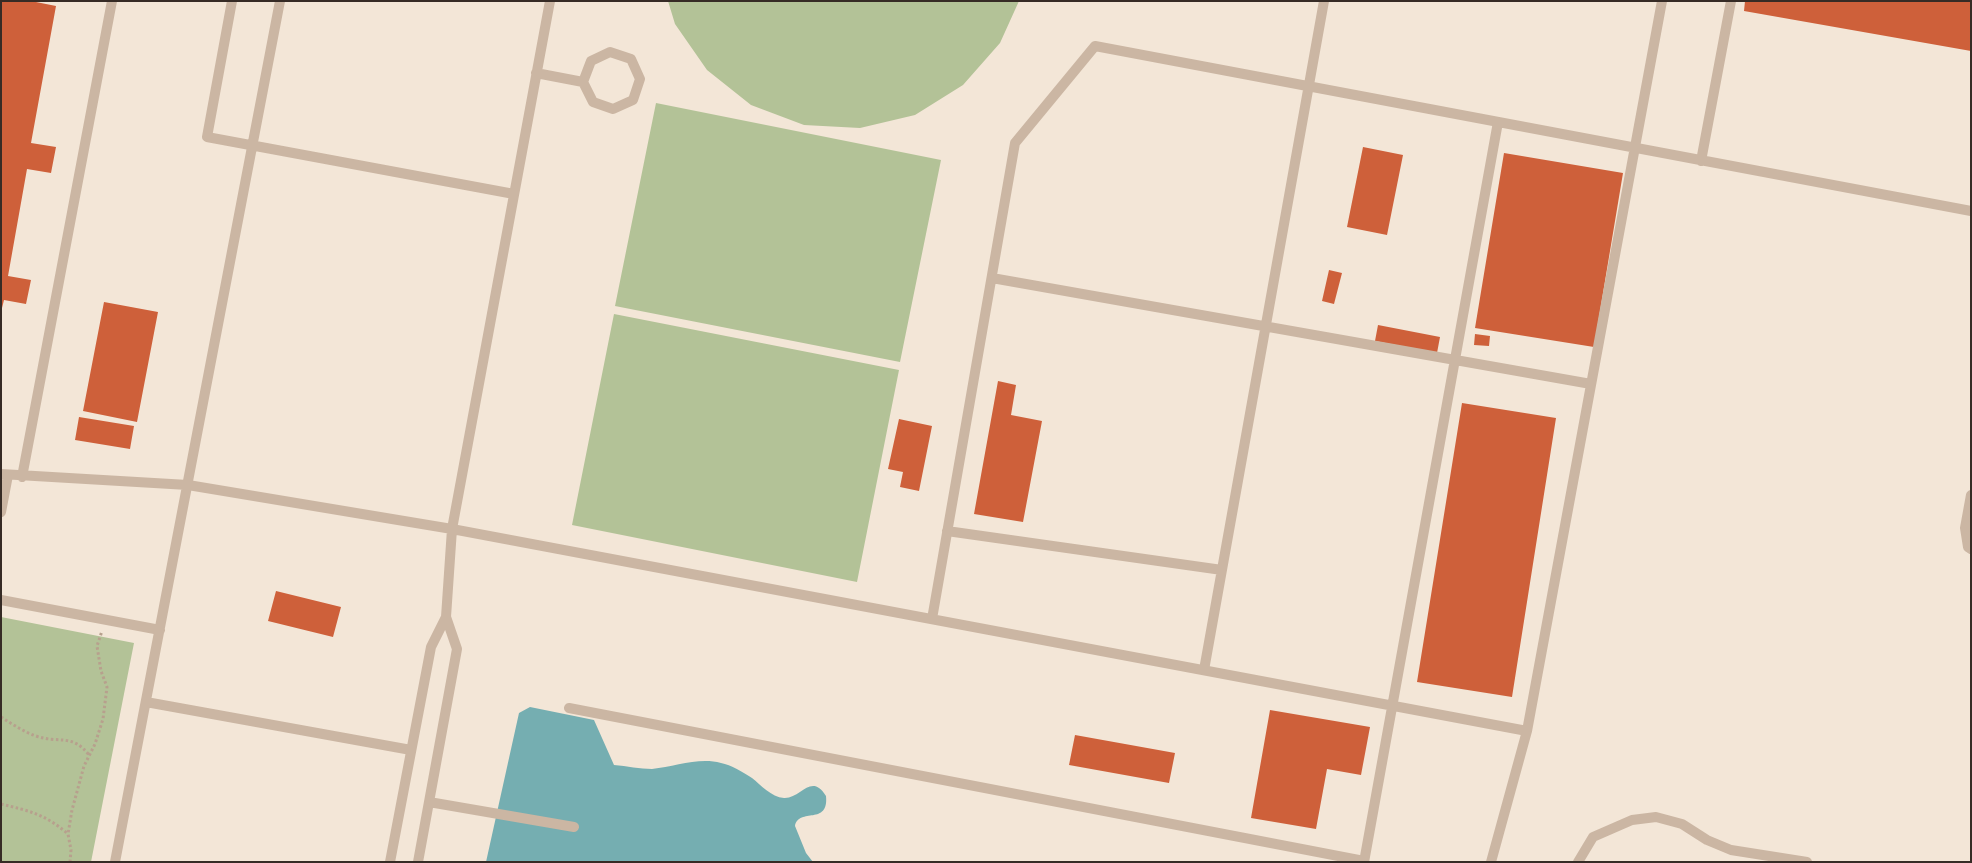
<!DOCTYPE html>
<html>
<head>
<meta charset="utf-8">
<style>
  body { margin:0 }
  #map { position:relative; width:1972px; height:863px; overflow:hidden; background:#f3e6d7; font-family:"DM Sans",sans-serif }
  canvas { display:block }
  .frame { position:absolute; inset:0; border:2px solid #362b25; pointer-events:none }
</style>
</head>
<body>
<div id="map">
<canvas width="1972" height="863"></canvas>
<div class="frame"></div>
</div>
<script>
const context = document.querySelector('canvas').getContext('2d');
context.lineJoin = 'round';
function fill(path, color) {
  context.fillStyle = color;
  context.fill(path, 'evenodd');
}
function strokePath(path, color, width, dash) {
  context.strokeStyle = color;
  context.lineWidth = width;
  context.lineCap = dash ? 'butt' : 'round';
  context.setLineDash(dash || []);
  context.stroke(path);
}
const green = new Path2D(`
  M668,1H1019L1000,43L963,85L915,115L860,128L804,125L751,105L707,70L675,24Z
  M656,103L941,160L900,362L615,306Z
  M614,314L899,370L857,582L572,525Z
  M1,617L134,643L91,862H1Z`);
const water = new Path2D(`
  M530,707L594,720L614,765C627,766 640,769 652,769C675,767 698,757 721,763C731,765 743,772 752,778C761,785 771,797 784,798C801,799 811,772 826,796C829,826 799,807 795,826L806,853L813,862H486L519,713Z`);
const building = new Path2D(`
  M1,1H31L56,6L31,143L56,147L51,173L27,169L8,276L31,280L26,304L4,300L2,308Z
  M1745,1H1971V51L1744,11Z
  M1363,147L1403,155L1387,235L1347,227Z
  M1504,153L1623,173L1594,347L1475,328Z
  M1329,270L1342,273L1334,304L1322,301Z
  M104,302L158,312L137,422L83,411Z
  M1378,325L1440,337L1437,353L1375,341Z
  M1475,334L1490,336L1489,346L1474,345Z
  M998,381L1016,385L1011,415L1042,421L1023,522L974,514Z
  M1462,403L1556,418L1512,697L1417,682Z
  M79,417L134,426L130,449L75,440Z
  M899,419L932,426L919,491L900,487L903,472L888,469Z
  M276,591L341,607L333,637L268,621Z
  M1270,710L1370,727L1361,775L1327,769L1316,829L1251,818Z
  M1075,735L1175,753L1169,783L1069,765Z`);
const path = new Path2D(`
  M1,717C12,724 24,732 36,736C59,744 72,733 89,755
  M1,804C30,811 44,814 67,833
  M70,862L71,850L68,834L72,810L84,766L95,744L103,719L107,687L101,671L97,646L102,631`);
const lane = new Path2D(`
  M232,1L207,137L514,194
  M610,52L631,59L640,79L633,100L613,109L593,102L583,82L591,61Z
  M536,73L583,82
  M1701,161L1731,1
  M992,278L1591,384
  M1,474L188,485L452,529L1527,731
  M22,477L112,1
  M1971,495L1965,528L1968,547L1971,549
  M1,512L8,475
  M947,531L1222,570
  M1,600L160,630
  M932,619L1015,143L1095,46L1971,211
  M1204,670L1324,1
  M146,702L411,750
  M569,708L1364,861
  M429,802L574,827
  M115,862L280,1
  M390,862L431,647L446,617
  M418,862L457,649L446,617L452,529L550,1
  M1364,862L1498,122
  M1491,862L1527,731L1662,1
  M1578,862L1593,837L1632,820L1656,817L1682,824L1707,840L1731,850L1807,862`);
fill(green, '#b3c297');
fill(water, '#75aeb1');
fill(building, '#ce603a');
strokePath(path, '#b7a08d', 3, [2.5, 2.5]);
strokePath(lane, '#cbb6a3', 10);
</script>
</body>
</html>
